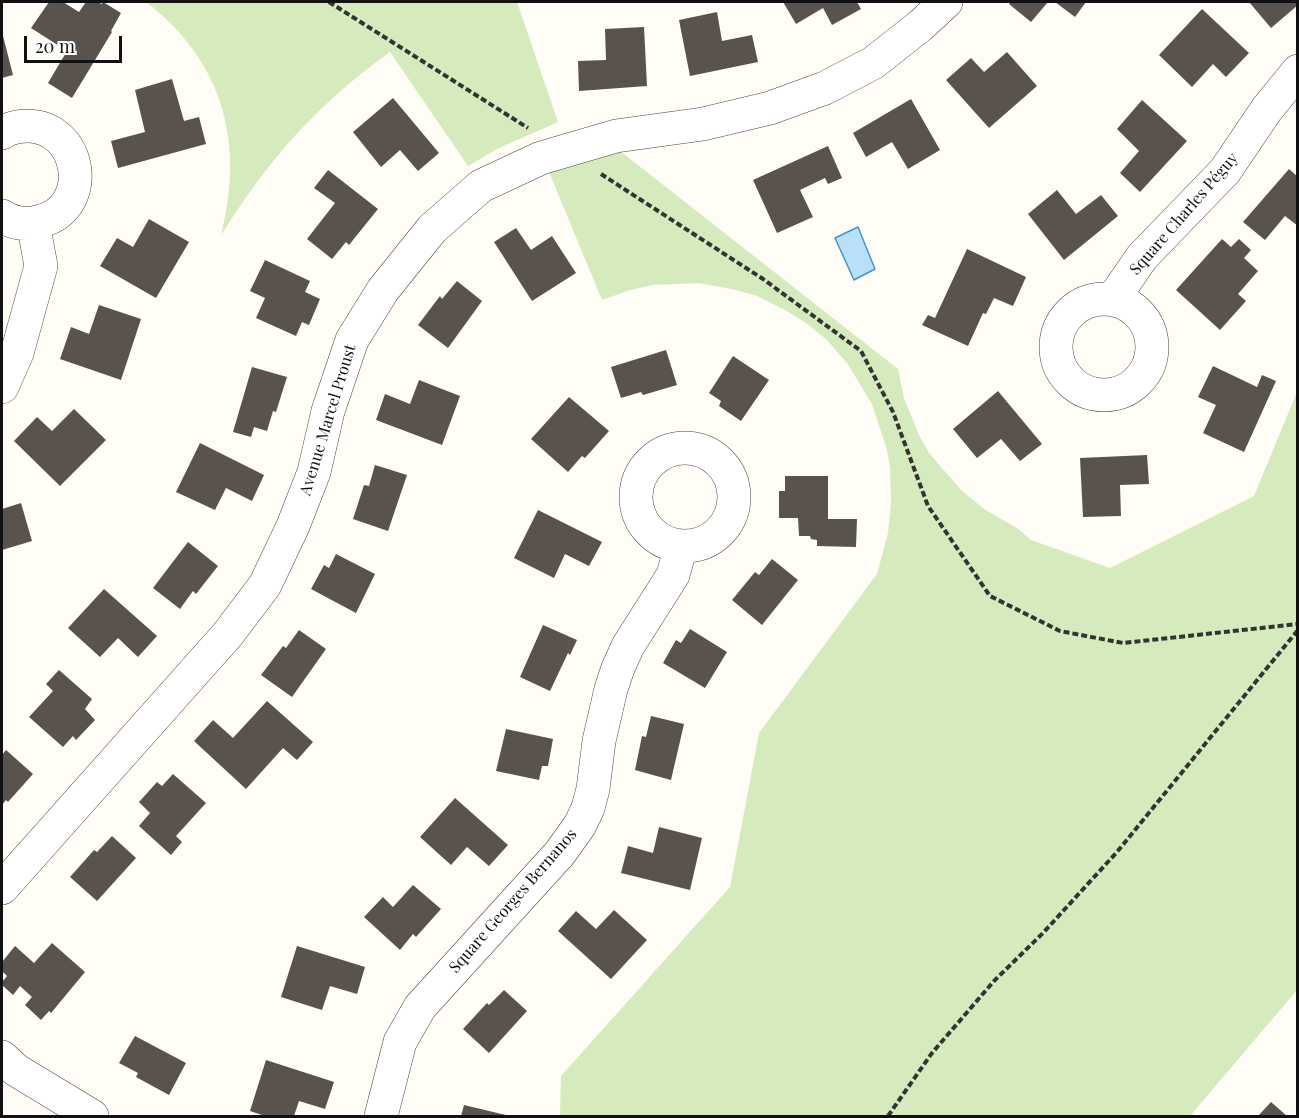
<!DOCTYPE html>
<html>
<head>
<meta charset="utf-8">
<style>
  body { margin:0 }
  #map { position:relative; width:1299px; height:1118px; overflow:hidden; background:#fffdf5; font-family:"Playfair Display",serif }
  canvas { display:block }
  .frame { position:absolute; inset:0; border:3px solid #111; pointer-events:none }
  .scale { position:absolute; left:24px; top:36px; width:98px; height:27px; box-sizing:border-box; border:3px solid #111; border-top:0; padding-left:8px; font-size:18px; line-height:21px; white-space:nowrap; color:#111; -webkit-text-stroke:4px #fff; paint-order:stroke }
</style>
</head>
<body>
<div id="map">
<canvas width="1299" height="1118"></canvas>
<div class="frame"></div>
<div class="scale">20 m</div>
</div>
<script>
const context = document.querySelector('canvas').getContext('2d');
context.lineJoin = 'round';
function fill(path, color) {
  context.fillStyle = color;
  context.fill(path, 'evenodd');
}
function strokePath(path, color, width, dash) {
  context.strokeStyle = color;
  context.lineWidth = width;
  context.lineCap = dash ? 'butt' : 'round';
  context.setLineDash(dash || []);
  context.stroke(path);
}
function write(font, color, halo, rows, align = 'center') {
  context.font = font + ' "Playfair Display",serif';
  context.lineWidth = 6;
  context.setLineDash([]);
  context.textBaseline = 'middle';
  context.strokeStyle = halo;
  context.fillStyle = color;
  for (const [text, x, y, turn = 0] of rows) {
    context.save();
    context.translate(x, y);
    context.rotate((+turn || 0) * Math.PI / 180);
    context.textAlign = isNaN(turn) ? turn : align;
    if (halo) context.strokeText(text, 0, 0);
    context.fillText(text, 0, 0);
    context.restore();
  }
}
const green = new Path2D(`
  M146,2H517L558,122L499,148L468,166L390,52C315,106 271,157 221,235C245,143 223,61 146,2Z
  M620,151L898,369L904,398L919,435L929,453L961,490L984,509L1017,528L1031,540L1110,568L1254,496L1297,392V990L1190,1116H560L561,1076L730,887L759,733L877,574L888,533L891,502L890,468L887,450L872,404L847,363L826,339L806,323L785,310L757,296L732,289L698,283L653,285L630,290L602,300L549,172Z`);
const water = new Path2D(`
  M858,227L875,269L854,280L835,238Z`);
const building = new Path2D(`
  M49,2H63L79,12L86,2H97L102,4L103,2L121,13L111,31L112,32L72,98L48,83L67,51L31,28Z
  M783,2H857L861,9L832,25L823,8L796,24Z
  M1011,2H1048L1031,22L1009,4Z
  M1055,2H1086L1075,17Z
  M1249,2H1298V5L1271,28Z
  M1202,9L1249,53L1226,77L1213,64L1192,87L1159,55Z
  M717,12L722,41L752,35L758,62L690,76L679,20Z
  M644,27L647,86L579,91L578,61L606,60L605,29Z
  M2,32L13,75L2,78Z
  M1007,52L1037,86L989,128L946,80L971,58L984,72Z
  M172,79L184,121L199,117L206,144L118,168L111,141L145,132L135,90Z
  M393,98L439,153L418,171L400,150L381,167L353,132Z
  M911,99L940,150L908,169L892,142L866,157L853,133Z
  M1142,100L1187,141L1140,192L1120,173L1139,151L1117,129Z
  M828,146L842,178L828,184L825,178L800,190L813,217L777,233L753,180Z
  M1289,169L1298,177V226L1285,216L1265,240L1243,222Z
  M328,170L378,209L349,245L346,242L332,259L307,239L335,203L314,188Z
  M1057,190L1076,214L1101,195L1118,216L1064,260L1028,214Z
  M149,219L189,242L156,298L100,266L117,238L133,247Z
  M516,228L531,250L552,236L576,273L532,301L494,242Z
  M1222,239L1231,247L1239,239L1251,250L1244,258L1258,271L1238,294L1246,301L1220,330L1176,290Z
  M967,249L1026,277L1013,306L994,298L986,314L983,313L968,346L922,325L928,315L935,318Z
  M265,260L310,281L305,292L320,299L309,325L302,322L296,336L256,318L265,298L250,291Z
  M457,281L482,301L448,348L418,325L440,296L442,299Z
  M99,305L141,319L121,380L60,359L71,327L89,334Z
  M666,350L677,385L643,395L641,392L621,398L611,367Z
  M733,356L769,380L741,421L719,406L721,401L709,393Z
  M1213,366L1257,387L1262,375L1276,381L1244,452L1203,433L1216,405L1198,397Z
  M252,367L287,377L276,412L273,411L267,431L254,427L251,437L233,432Z
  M419,380L460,396L442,445L376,420L385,394L410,404Z
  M998,391L1042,444L1020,461L1001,439L977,458L953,429Z
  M569,397L609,431L585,458L582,456L568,472L531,439Z
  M74,409L106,440L60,486L14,441L37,417L52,431Z
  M200,443L264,475L252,501L226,488L215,510L176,492Z
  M1147,455L1149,484L1120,485L1121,516L1083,517L1080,458Z
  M375,465L407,475L388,531L353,519L364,485L369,486Z
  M785,476H828V519H857L856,547L817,546V540L811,539L810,536H799L798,518H779V491H785Z
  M21,503L32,541L2,550V509Z
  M538,510L602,542L589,566L565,554L554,578L514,558Z
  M188,542L218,566L196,594L193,591L180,609L153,588Z
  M336,554L375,574L356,613L311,589L324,565L329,568Z
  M772,559L798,580L762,625L732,600L755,572L759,575Z
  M104,589L157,636L138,657L118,638L100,657L68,628Z
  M543,625L577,640L570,655L568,653L550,691L520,677Z
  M690,629L727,652L705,688L663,663L676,640L681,643Z
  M299,630L326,649L292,697L261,675L283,646L286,648Z
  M59,670L92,699L85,709L95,720L76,740L73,736L63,747L29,717L53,691L46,684Z
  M267,701L313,742L297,760L283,748L246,789L194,741L213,720L233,738Z
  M651,716L684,724L671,780L635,770L642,736L646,737Z
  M506,729L553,739L548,766H542L539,780L496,771Z
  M6,750L33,774L8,802L6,800L2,805V755Z
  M173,774L206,803L176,836L182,842L171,855L139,826L150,813L139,802L157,782L162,786Z
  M455,798L508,845L489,866L467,847L451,865L420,837Z
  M659,827L702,838L690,890L621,873L628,846L653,853Z
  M112,836L136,858L97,901L70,877L94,850L97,852Z
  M413,885L441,909L416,937L413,934L400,950L364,917L383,897L393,907Z
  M614,910L647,940L611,979L558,931L576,911L596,929Z
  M52,943L85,972L51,1013L49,1011L41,1020L25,1005L32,997L20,986L13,995L2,985V982L7,976L2,971V962L15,946L34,963Z
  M297,946L365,967L357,994L330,986L322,1010L281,997Z
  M504,990L527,1011L489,1053L463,1029L487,1003L489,1005Z
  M135,1036L186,1063L169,1095L136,1077L138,1073L119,1063Z
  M266,1060L334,1082L325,1109L299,1101L294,1116H265L250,1111Z
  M1271,1102L1287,1116H1258Z
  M464,1105L510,1116H461Z`);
const path = new Path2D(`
  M329,2L528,128
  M601,174L763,279L861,351L893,412L928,506L990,596L1060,631L1123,643L1298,624
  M888,1116L932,1053L994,981L1043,933L1117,852L1298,630`);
const street = new Path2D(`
  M2,133C9,128 18,126 28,126C82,127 94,207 41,221C28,225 14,224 2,216
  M1056 347a48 48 0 1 1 96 0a48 48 0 1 1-96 0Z
  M1113,299L1142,257L1225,171L1267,109L1298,71
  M2,387L17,353L41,266L33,223
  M636 497a49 49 0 1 1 98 0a49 49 0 1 1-98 0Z
  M2,888L228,634L265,585L293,526L314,472L328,411L352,340L383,290L432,229L481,186L541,158L616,136L703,124L770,108L825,88L873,63L920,26L946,2
  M2,1057L16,1070L92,1116
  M381,1116L400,1042L420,1007L560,853L580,825L588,808L593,789L599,741L611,689L618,668L628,646L673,575L681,546`);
const streetNames = [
  ["Square Charles Péguy",1184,214,-49],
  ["Avenue Marcel Proust",328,420,-73],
  ["Square Georges Bernanos",513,901,-49]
];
fill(green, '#d5ebbd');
fill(water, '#b9e0f7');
strokePath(water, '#3f96cf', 1.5);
fill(building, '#5a524d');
strokePath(street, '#444', 34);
strokePath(path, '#333', 4, [6, 3]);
strokePath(street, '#fff', 33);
write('16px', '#111', '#fff', streetNames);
</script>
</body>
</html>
